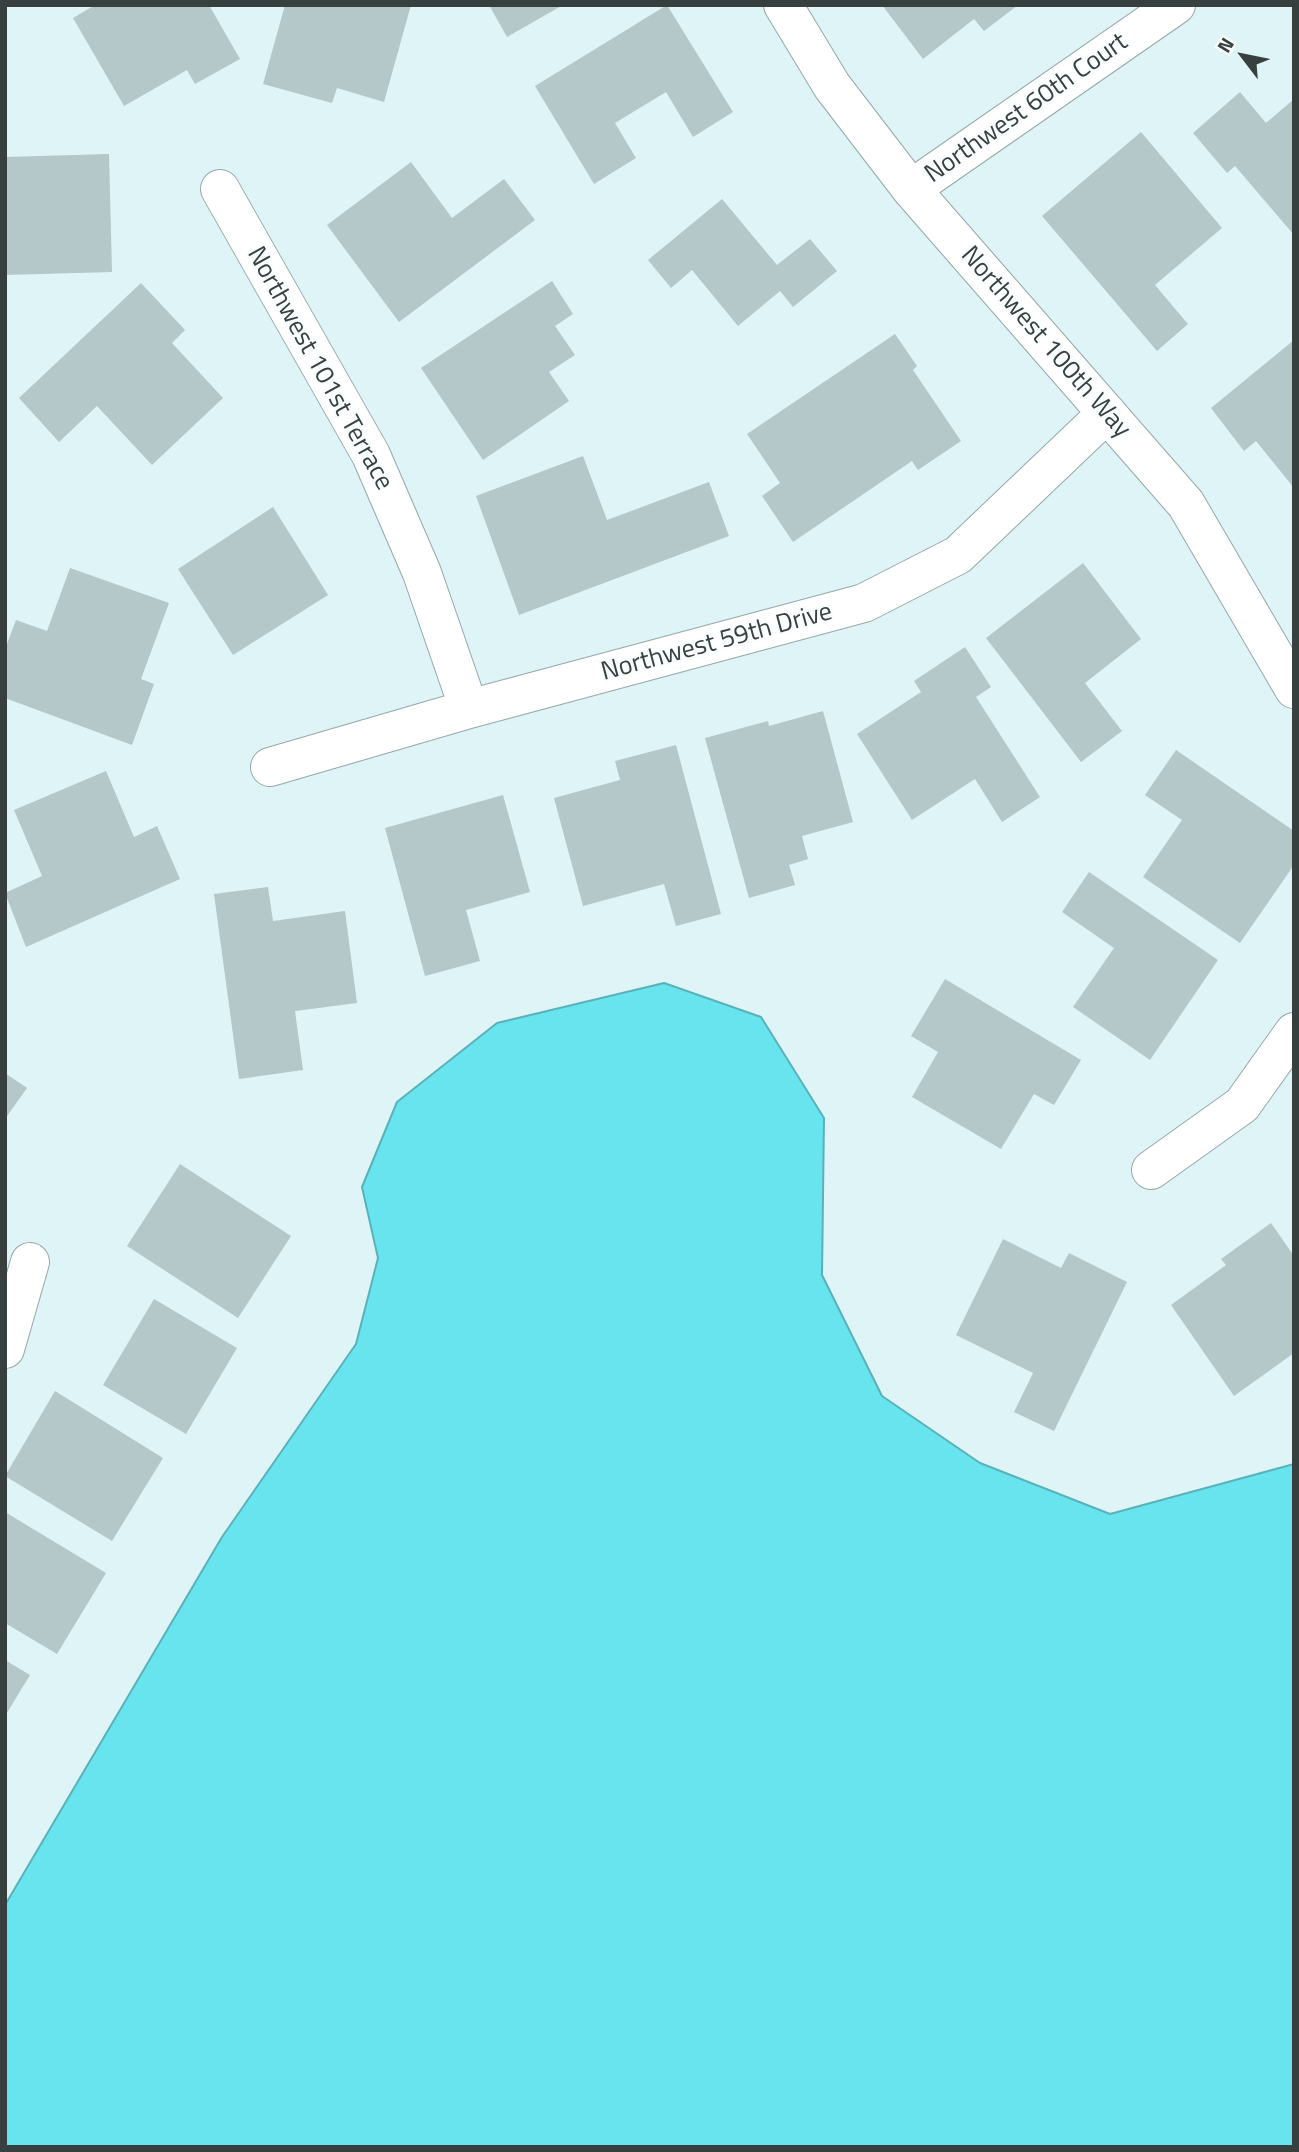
<!DOCTYPE html>
<html>
<head>
<meta charset="utf-8">
<style>
  body { margin:0 }
  #map { position:relative; width:1299px; height:2152px; overflow:hidden; background:#dff4f6; font-family:"Titillium Web",sans-serif }
  canvas { display:block }
  .frame { position:absolute; inset:0; border:7px solid #373f3f; pointer-events:none }
  .north { position:absolute; left:1208px; top:21px; width:70px; height:70px; -webkit-text-stroke:5px #f9fdfe; paint-order:stroke; rotate:302deg; font-size:19px; font-weight:700; line-height:28px; text-align:center; color:#373f3f }
  .north::after { content:''; display:block; margin:auto; width:24px; height:32px; background:#373f3f; clip-path:polygon(50% 0,100% 100%,50% 72%,0 100%) }
</style>
</head>
<body>
<div id="map">
<canvas width="1299" height="2152"></canvas>
<div class="frame"></div>
<div class="north">N</div>
</div>
<script>
const context = document.querySelector('canvas').getContext('2d');
context.lineJoin = 'round';
function fill(path, color) {
  context.fillStyle = color;
  context.fill(path, 'evenodd');
}
function strokePath(path, color, width, dash) {
  context.strokeStyle = color;
  context.lineWidth = width;
  context.lineCap = dash ? 'butt' : 'round';
  context.setLineDash(dash || []);
  context.stroke(path);
}
function write(font, color, halo, rows, align = 'center') {
  context.font = font + ' "Titillium Web",sans-serif';
  context.lineWidth = 5;
  context.setLineDash([]);
  context.textBaseline = 'middle';
  context.strokeStyle = halo;
  context.fillStyle = color;
  for (const [text, x, y, turn = 0] of rows) {
    context.save();
    context.translate(x, y);
    context.rotate((+turn || 0) * Math.PI / 180);
    context.textAlign = isNaN(turn) ? turn : align;
    if (halo) context.strokeText(text, 0, 0);
    context.fillText(text, 0, 0);
    context.restore();
  }
}
const water = new Path2D(`
  M664,983L761,1017L824,1118L822,1275L882,1396L980,1463L1110,1514L1294,1464V2147H5V1905L222,1537L356,1344L378,1258L362,1187L397,1102L497,1023Z`);
const building = new Path2D(`
  M95,5H209L240,59L195,84L187,70L124,106L73,18Z
  M285,5H411L384,102L337,88L332,103L263,84Z
  M489,5H563L507,37Z
  M667,5L733,112L693,137L666,92L615,123L636,158L594,184L535,86Z
  M882,5H1018L984,31L974,19L923,59Z
  M1240,92L1266,123L1294,99V235L1235,166L1227,173L1193,133Z
  M1141,132L1222,228L1155,285L1188,324L1157,351L1042,216Z
  M109,154L112,272L5,275V157Z
  M411,162L452,218L504,179L535,220L399,322L327,225Z
  M722,199L777,265L810,239L837,271L793,307L780,291L738,326L692,270L671,288L648,260Z
  M552,281L573,314L555,326L575,355L549,372L569,401L483,460L421,368Z
  M141,283L185,330L172,343L223,398L152,465L97,406L59,442L19,398Z
  M895,334L917,366L913,370L961,441L918,470L912,461L793,542L762,496L780,483L747,434Z
  M1294,340V488L1256,441L1244,451L1211,408Z
  M583,456L607,520L709,482L729,536L519,615L476,496Z
  M273,507L328,595L233,655L178,569Z
  M1083,563L1141,639L1085,683L1122,731L1081,762L986,638Z
  M70,568L169,603L141,679L154,684L132,745L5,698V649L16,620L47,631Z
  M965,647L991,687L976,697L1040,797L1002,822L975,779L912,820L857,734L921,692L914,681Z
  M823,711L853,822L802,836L808,859L789,865L795,885L749,898L705,738L768,721L769,726Z
  M676,745L721,914L676,926L664,884L583,906L554,798L620,780L615,761Z
  M1176,750L1294,831V865L1240,943L1143,877L1182,820L1145,795Z
  M106,771L134,837L157,826L180,879L26,947L5,893L42,876L14,810Z
  M503,795L530,892L466,910L480,961L425,976L385,828Z
  M1089,872L1218,960L1150,1060L1073,1007L1114,948L1062,912Z
  M268,887L273,921L345,911L357,1003L295,1011L303,1070L239,1079L214,894Z
  M945,979L1081,1060L1054,1105L1034,1094L1001,1149L912,1097L938,1052L911,1036Z
  M5,1073L27,1088L5,1119Z
  M180,1164L291,1236L238,1318L127,1246Z
  M1271,1223L1294,1256V1353L1234,1396L1171,1305L1226,1265L1221,1259Z
  M1003,1239L1061,1268L1069,1253L1127,1282L1054,1431L1014,1412L1033,1373L956,1335Z
  M154,1299L237,1348L186,1434L103,1385Z
  M55,1391L163,1458L112,1541L5,1476Z
  M5,1512L106,1573L57,1654L5,1623Z
  M5,1660L30,1675L5,1716Z`);
const minor = new Path2D(`
  M783,5L832,86L911,189L1186,504L1294,689
  M220,189L371,455L422,573L469,709
  M911,189L1176,5
  M270,767L469,709L864,603L958,555L1107,413
  M1151,1170L1242,1105L1294,1032
  M5,1349L30,1262`);
const streetNames = [
  ["Northwest 60th Court",1027,109,-35],
  ["Northwest 100th Way",1045,343,49],
  ["Northwest 101st Terrace",319,369,61],
  ["Northwest 59th Drive",717,643,-15]
];
fill(water, '#68e4ef');
strokePath(water, '#59b2ba', 2);
fill(building, '#b4c7c9');
strokePath(minor, '#95a8aa', 40);
strokePath(minor, '#fff', 38);
write('26px', '#373f3f', '#f9fdfe', streetNames);
</script>
</body>
</html>
